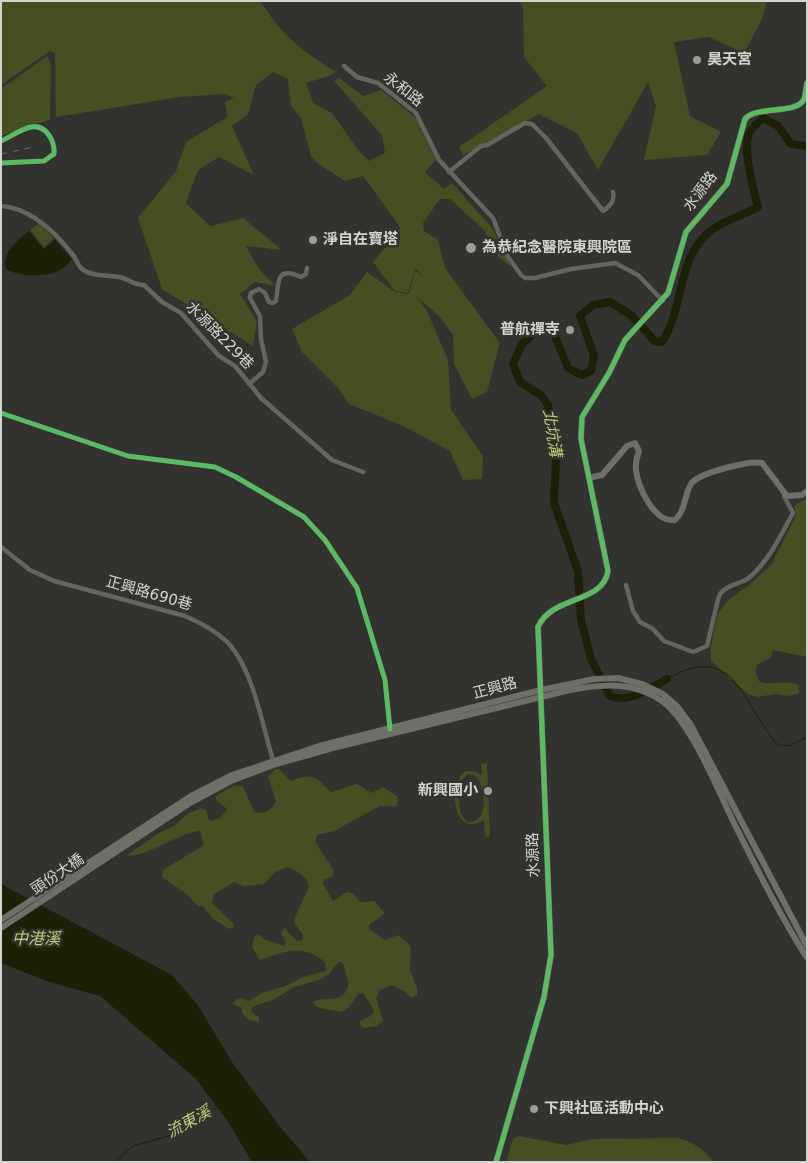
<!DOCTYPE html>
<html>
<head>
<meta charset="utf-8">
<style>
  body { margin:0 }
  #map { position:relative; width:808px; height:1163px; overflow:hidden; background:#32332f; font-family:"DejaVu Sans",sans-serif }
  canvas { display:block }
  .frame { position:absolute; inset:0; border:2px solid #d3d4d0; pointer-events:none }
</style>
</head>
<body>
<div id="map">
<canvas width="808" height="1163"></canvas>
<div class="frame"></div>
</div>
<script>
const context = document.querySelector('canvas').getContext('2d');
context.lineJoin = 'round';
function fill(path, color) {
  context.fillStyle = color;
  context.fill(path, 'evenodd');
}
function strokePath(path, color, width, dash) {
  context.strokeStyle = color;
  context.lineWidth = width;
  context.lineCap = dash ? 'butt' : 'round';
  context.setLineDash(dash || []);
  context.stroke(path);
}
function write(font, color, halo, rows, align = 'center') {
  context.font = font + ' "DejaVu Sans","Noto Sans TC",sans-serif';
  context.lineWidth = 5;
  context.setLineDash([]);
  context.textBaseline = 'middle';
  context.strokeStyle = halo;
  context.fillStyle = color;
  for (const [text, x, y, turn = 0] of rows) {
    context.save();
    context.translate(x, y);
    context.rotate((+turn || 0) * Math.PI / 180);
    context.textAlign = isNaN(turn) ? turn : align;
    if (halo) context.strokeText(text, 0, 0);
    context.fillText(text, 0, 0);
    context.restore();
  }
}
const green = new Path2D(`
  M1,1H261C280,35 304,52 336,72L329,76L306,83L313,103L332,113L358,150L369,161L385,153L382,135L334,81L339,78L363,96L381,90L415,117L436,160L425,172L444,189L452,183L493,229L511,267L499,257L484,230L450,199H440L423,223L424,231L438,240L445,268L500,343L487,392L472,399L454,364L453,335L439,316L418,298L427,311L448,360L451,410L483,456L482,479L463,480L450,451L401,425L349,404L338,388L302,352L292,329L350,295L367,272L395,292L409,294L415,271L424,276L415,269L408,293L395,291L373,262L397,234L400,227L363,176L345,181L320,165L311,156L301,118L291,106L288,79L273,72L256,85L248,114L232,126L254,175L219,157L198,170L186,203L210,226L243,218L282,250L246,246L259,269L275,286L255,282L240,294L257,322L253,346L162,289L138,218L176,171L186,142L227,117L225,102L234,98L225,94L180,97L56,117L55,53L50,51L1,85Z
  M519,1H767L762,19L744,53L709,37L674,42L690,116L721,132L707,155L644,160L656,106L648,82L598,170L577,133L539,114L463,155L459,147L547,86L524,57L523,8Z
  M47,56L51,66L50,120L32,125L1,136V89Z
  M39,223L54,238L44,247L30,230Z
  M807,498V657L773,650L770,659C755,663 752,669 760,682C773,686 789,678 799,686V693L789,696L775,694L758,697L748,694L711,661V647L717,615L728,600L749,585L771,565L794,520L796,513L794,506Z
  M487,763L490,836L485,837L484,820C453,839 447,786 465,771H473L482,775L481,764ZM468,774L474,775C487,785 490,824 467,822L460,813L458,783Z
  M275,769H279L291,781C312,772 316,777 331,792L357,784L371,793L383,787L398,797L397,806H380L334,831L317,835L315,842L333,869V876L324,880L323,884L333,901L347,892L354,894L360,902L374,901L385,913L369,925V929L385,940L398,935L411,946L410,970L417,988V995L411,998L406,992L391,985L380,990L376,998L383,1021L376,1026L363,1028L359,1022L372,1015L374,1011L364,994L359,993L349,1007L341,1012C331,1008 319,1012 312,1002C330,995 344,1005 349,983C345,976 346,969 342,962H338L329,974L319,980L294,987L275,999L252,1007L251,1012L259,1017V1022L249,1020L242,1013V1008L233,1004L235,1000L240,998L249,1001L262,993L285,986L303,977L326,971L325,962C303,944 285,951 260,960L252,947L254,938L258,934L266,940L284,946L286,942L281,933L284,928L297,941L302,940L303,935L294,923L295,918L309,886C307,876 296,870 287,867L274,873L264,884L244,886L234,882L214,894L212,903L233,923L234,927L229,929L212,918L203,906H198L187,894L162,877L163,871L166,868L204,845L200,831C182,831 142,860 127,855L159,833L174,826L187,814L200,808L206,810L209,820C214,823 225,815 227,809L216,800V796L233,786H243L254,812C265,815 270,810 276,801L268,777Z
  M519,1136L566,1145L593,1139L677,1138C694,1142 703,1149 714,1162H506L513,1139Z`);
const water = new Path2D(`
  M29,231L44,249L55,240L72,259C60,279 24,279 6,269C1,253 18,240 29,231Z
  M1,884L172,975L197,1004L232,1062L282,1129L310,1162H252L226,1119L196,1079L100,996L49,982L1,963Z`);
const stream = new Path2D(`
  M667,679C737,639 741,705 778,745L789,746L807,737
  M115,1162L133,1146L175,1134L219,1106`);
const river = new Path2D(`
  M667,679C650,688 629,704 610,696L591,659L581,620L578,571L554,503L556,460L548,405L542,396L520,382L513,364L522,344L531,336L540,324L552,329L568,368L582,375L591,371L594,355L580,316L593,305L610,302L631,315L655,341L662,342C685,307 676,259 710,231C723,221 743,215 758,207C753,189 744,154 748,136C750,129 758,123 763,118L778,126L791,144L807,146`);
const street = new Path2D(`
  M344,66L357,77L378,83L416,113L439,160L493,218L508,257L521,275L525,278H535L571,269L615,263L638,275L663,301
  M449,172L481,146L487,145L525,123L532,124L546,138L603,211C610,206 615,201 613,192
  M1,206C31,208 56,233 73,255C76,259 78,265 81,268C92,278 110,274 123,278C132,281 135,285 144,285L162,302L181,313L219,356L235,366L261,398L332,460L363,472
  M249,384L263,372L266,362L261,339L260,316L250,298L251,293L259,289L265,293L269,302L273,303L276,301C279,283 275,265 301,277L306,274L307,268
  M1,547L30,570L54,581L185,616C201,623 217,631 230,645C254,673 262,725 273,760
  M626,585L633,611L640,622L653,629L664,641L693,652L707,646C709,638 718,597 720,594C727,584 742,584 750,577C771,558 780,536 793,513L784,496`);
const secondary = new Path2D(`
  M589,478L602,475L627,446L635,443L639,451C637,457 635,464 636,470C638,487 654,523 675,520C686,510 684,495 691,484C698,473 750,460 762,463L787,496L802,495L807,491
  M1,920L191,796L232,775L319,746L541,690L594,679L618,678L642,684L663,694L677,706L691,725L807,946
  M1,928L190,803L231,781L276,764L333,748L570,690C603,684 633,681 662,701C690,721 717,788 733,821C756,867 779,914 807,958
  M496,1162L544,997L551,955L538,627C552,595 603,604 608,571L581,439L582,417L609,373L625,340L668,293L686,232L727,184L745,119C757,105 797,115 804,99C806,94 806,87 807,83`);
const rail = new Path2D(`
  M1,154L33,147`);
const cycleway = new Path2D(`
  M1,141C10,137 21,129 31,127C46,124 55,141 54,154L44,161L1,163
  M1,413L128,456L215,467L236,477L304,517L325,540L357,588L385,680L390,729
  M496,1162L544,997L551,955L538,627C552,595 603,604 608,571L581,439L582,417L609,373L625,340L668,293L686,232L727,184L745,119C757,105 797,115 804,99C806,94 806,87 807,83`);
const markers = [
  [697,60,5,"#9b9c98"],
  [313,240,5,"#9b9c98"],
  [471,248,6,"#9b9c98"],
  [570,330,5,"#9b9c98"],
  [488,791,5,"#9b9c98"],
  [534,1109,5,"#9b9c98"]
];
const poiNames = [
  ["昊天宮",707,60],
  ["淨自在寶塔",323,240],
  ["為恭紀念醫院東興院區",482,248],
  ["普航禪寺",560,330,"right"],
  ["新興國小",478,791,"right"],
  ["下興社區活動中心",544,1109]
];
const streetNames = [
  ["永和路",403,90,38],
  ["水源路",701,192,-53],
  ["水源路229巷",219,336,45],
  ["正興路690巷",149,594,16],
  ["正興路",495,689,-15],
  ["水源路",534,855,-92],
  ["頭份大橋",58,875,-34]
];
const waterNames = [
  ["北坑溝",551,433,81],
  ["中港溪",36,940],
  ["流東溪",189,1123,-29]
];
fill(green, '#474e21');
fill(water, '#1c2007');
strokePath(stream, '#1c2007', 1);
strokePath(river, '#1c2007', 8);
strokePath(street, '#63655e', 4.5);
strokePath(secondary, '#6e6f67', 6);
strokePath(rail, '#6c6e68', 1, [6, 6]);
strokePath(cycleway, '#5cba63', 5);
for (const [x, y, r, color] of markers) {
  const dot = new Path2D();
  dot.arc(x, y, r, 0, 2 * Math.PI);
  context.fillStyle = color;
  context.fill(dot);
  strokePath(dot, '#33342e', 2);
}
write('bold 15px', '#d3d4d0', '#33342e', poiNames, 'left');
write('15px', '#d3d4d0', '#33342e', streetNames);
write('italic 16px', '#bccb7b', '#33342e', waterNames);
</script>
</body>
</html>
